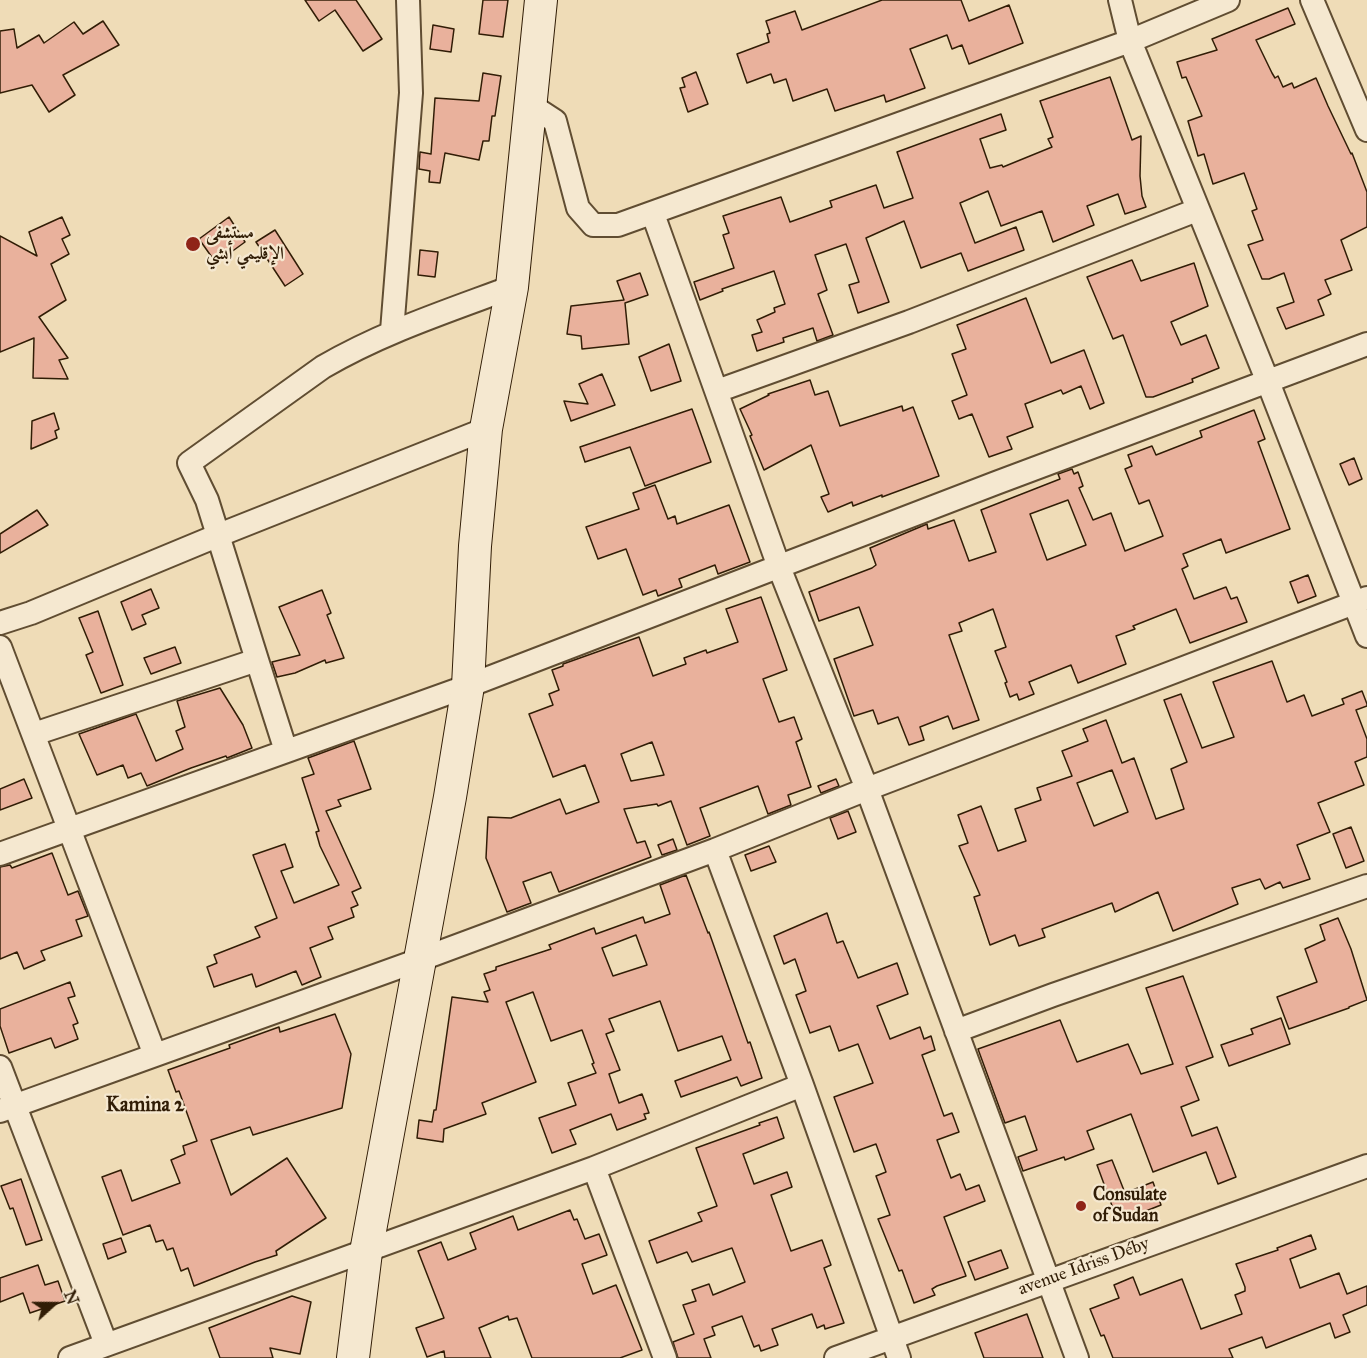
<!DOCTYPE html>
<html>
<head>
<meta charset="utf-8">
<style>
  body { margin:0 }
  #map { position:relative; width:1367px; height:1358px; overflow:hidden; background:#efdcb7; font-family:"IM FELL Great Primer",serif }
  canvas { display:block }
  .north { position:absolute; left:24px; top:1274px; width:60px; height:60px; -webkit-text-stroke:4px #f5e8d0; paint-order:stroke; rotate:69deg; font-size:16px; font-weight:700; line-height:24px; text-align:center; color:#311d06 }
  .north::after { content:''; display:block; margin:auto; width:21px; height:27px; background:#311d06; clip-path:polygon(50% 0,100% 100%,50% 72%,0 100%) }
</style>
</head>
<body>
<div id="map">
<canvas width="1367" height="1358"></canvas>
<div class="north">N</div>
</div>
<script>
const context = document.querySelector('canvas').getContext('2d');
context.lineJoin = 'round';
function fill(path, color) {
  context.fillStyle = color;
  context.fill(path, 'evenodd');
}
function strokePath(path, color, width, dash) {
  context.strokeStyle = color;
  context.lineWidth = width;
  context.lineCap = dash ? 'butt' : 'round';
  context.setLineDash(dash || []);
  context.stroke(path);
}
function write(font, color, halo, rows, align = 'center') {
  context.font = font + ' "IM FELL Great Primer",Amiri,serif';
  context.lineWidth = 4.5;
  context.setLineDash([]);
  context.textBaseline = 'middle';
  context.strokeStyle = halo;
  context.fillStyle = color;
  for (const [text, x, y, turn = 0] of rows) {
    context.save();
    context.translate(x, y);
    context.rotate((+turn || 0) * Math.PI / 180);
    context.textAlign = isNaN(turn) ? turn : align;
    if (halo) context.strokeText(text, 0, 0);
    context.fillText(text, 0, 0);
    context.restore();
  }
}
const building = new Path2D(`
  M305,0H356L382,39L363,51L335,10L319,21Z
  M483,0H508L503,37L479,34Z
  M882,0H961L969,21L1009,5L1023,43L969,64L962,45L952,49L947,35L910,49L925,88L886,102L884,95L835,111L827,89L793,101L786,79L774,83L771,74L747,83L737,54L769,42L767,34L770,33L766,21L795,11L802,30Z
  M1288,8L1295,24L1256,40L1272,73L1275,78L1278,76L1283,87L1292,83L1294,88L1316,78L1328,106L1351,154L1352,153L1367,192V227L1341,240L1352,270L1325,280L1331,294L1318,300L1324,315L1286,329L1277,308L1294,302L1284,273L1269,279H1262L1248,245L1263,240L1252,211L1257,209L1244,173L1213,184L1204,154L1198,156L1188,121L1202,116L1186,77L1182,78L1177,62L1217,50L1212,39Z
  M103,21L119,45L63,75L75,95L49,112L32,85L0,93V31L14,29L17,48L39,35L44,43L74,22L83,34Z
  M433,25L454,29L451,52L430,49Z
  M696,72L708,104L688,112L680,88L685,87L682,78Z
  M483,73L501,76L495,116H492L489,141H483L479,160L445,153L440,183L429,182L430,171L419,169L420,152L431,154L435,98L479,101Z
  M1110,77L1132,140L1141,136L1140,176L1142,196L1146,207L1125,214L1118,194L1087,206L1094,225L1053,242L1042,211L1001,226L988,191L960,203L975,243L1016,227L1024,250L968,271L961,253L921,268L904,221L866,238L889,302L858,313L849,285L859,282L846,244L815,255L827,290L818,294L833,335L817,341L813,328L783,338L784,342L757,351L752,335L762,332L757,320L775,312L774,308L785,304L774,271L722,289L723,291L700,300L694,282L734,268L723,235L729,233L723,216L781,197L790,222L832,207L830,201L876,185L884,208L913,198L897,152L1001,114L1006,130L980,139L990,168L1002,165L1003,167L1052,147L1048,139L1053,137L1040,101Z
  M62,217L70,235L62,239L69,254L51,264L66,300L39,317L68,358L59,360L68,379L33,378L34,338L0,352V236L37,256L29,232Z
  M229,217L245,242L216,263L199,239Z
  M275,230L303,274L285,286L256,242Z
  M420,250L438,252L435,277L418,275Z
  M1132,260L1141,281L1194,263L1208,306L1171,322L1181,345L1206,335L1219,368L1192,379L1193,382L1153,397H1146L1123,335L1113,339L1087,277Z
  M640,273L648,295L625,303L629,344L582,349L581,336L567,334L571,306L624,300L617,281Z
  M1026,298L1051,363L1084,350L1104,403L1090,409L1081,386L1063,394L1061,390L1025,404L1033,427L1007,437L1012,449L989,457L972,414L959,419L952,401L967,395L952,354L966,349L957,325Z
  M669,344L681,381L651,391L639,357Z
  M602,374L615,405L571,421L564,401L588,404L579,384Z
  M810,380L815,395L828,391L840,426L902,406L903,411L913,407L939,476L882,497V495L853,506L852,502L828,512L821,497L829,494L811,445L764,470L750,436L752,435L740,409L769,395L768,394Z
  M692,409L711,462L645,486L630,447L585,462L580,447Z
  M1254,410L1265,439L1258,442L1290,529L1226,553L1221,539L1183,554L1188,566L1182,569L1194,599L1226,587L1231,599L1237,597L1247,622L1190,643L1176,609L1133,626L1135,629L1116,636L1126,664L1078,683L1071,665L1029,682L1034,694L1019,700L1017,694L1010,697L1005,683L1007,682L995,651L1006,647L993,609L959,623L962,631L949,635L979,720L953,729L948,716L920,727L924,740L909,745L898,717L878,724L873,710L854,716L834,659L873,645L859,607L819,621L809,592L872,568L876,565L870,548L927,524L928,529L954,520L969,561L996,552L981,510L1060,479L1058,474L1072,469L1074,474L1078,472L1083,486L1079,488L1093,520L1111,513L1125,551L1163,536L1149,500L1139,504L1125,469L1132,466L1128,455L1152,446L1156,455L1202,437L1200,431ZM1068,500L1086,545L1047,560L1030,514Z
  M54,413L59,429L55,431L57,438L31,449L32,421Z
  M1354,458L1362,479L1349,485L1340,464Z
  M655,485L668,519L675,516L677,524L729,505L750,562L718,574L715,565L679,579L682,587L658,596L656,590L643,595L626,549L598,559L586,527L639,509L633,493Z
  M37,510L48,525L0,553V534Z
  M1308,575L1316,596L1298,603L1290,582Z
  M151,589L159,608L142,615L146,624L132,630L121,602Z
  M322,590L331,613L327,615L344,658L326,663L325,660L295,673L277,677L272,662L300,655L279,607Z
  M761,597L787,670L763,679L779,722L794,717L802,739L796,742L811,787L788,795L791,805L768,814L758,786L700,808L710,836L687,845L671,801L658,806L657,804L624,809L637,843L645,841L651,857L559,892L551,872L523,882L531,903L507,912L486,858L488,817L511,818L560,799L566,814L599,802L585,765L553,777L529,714L553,705L549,694L559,690L552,670L563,666V664L639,637L653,676L686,664L684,658L706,650L707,653L738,642L726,609ZM652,742L664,775L631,781L621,754Z
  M98,611L123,685L101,693L86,655L93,652L79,618Z
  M175,647L181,663L151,674L144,658Z
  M1272,661L1287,702L1304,695L1312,716L1344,704L1342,699L1362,691L1367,704V706L1356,710L1367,739V757L1355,762L1364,785L1318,803L1330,832L1297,845L1310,879L1283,888L1280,882L1265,889L1260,879L1232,888L1238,904L1173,931L1158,892L1115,912L1112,903L1042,929L1045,937L1019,946L1015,935L990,945L974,897L980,895L959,846L968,843L958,815L981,806L998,851L1026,841L1015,809L1041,800L1037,788L1072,776L1062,751L1088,741L1083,729L1106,720L1122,763L1134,758L1156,819L1184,809L1171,769L1187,762L1164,700L1181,694L1202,748L1234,737L1213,682ZM1112,770L1128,812L1094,826L1077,783Z
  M220,688L243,725L252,748L227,758L226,756L191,768L147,786L141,773L128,778L123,765L97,775L79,734L136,714L156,761L183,749L176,731L185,727L177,701Z
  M354,741L371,789L338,800L341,806L326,811L361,888L352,892L358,905L351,908L354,917L328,927L333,939L310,948L321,977L302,985L296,971L256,987L252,974L214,987L207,967L217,963L214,955L260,937L255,927L277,918L253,855L285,844L293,867L281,871L294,903L339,885L320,846L316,832L319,831L302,778L314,774L308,758Z
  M24,779L32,798L0,810V789Z
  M836,779L839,786L821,793L818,786Z
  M848,811L856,832L838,839L830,818Z
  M1351,827L1364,861L1346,868L1333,834Z
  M673,839L677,850L662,855L658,845Z
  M769,846L776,862L751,871L745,855Z
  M52,853L68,895L78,891L88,916L76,920L82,936L41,951L45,960L24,969L17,952L0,959V867L10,865L12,868Z
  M686,875L708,933L709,932L748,1043L750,1042L762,1078L741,1086L737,1077L681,1097L675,1081L731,1060L722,1036L678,1051L660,1001L609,1019L614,1031L606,1034L620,1070L609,1074L619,1103L642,1094L649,1113L644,1114L646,1119L617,1130L611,1114L570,1130L576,1144L552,1153L539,1118L576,1105L568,1083L596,1073L592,1064L594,1063L582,1030L551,1041L533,992L506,1002L536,1082L482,1103L486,1114L444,1129L443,1142L417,1138L419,1120L432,1122L434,1110H436L452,997L488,1002L484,992L490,990L484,974L496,970V967L551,949L549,945L594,928L596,934L643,917L645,923L670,914L660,885ZM636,935L647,965L613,976L602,948Z
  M827,913L837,943L843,941L858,978L897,963L908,994L877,1006L890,1039L920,1027L924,1039L931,1036L935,1050L922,1055L944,1116L952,1113L959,1132L937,1140L951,1178L960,1174L966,1190L979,1185L985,1201L944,1217L966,1276L937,1286L932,1289L935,1295L914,1303L902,1270L899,1271L878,1219L890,1215L876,1176L886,1172L876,1144L854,1152L834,1097L873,1083L858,1044L839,1051L830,1026L810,1033L796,995L806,991L795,959L784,964L774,936Z
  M1338,918L1351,949L1367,1000L1349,1007V1008L1289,1029L1277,997L1317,982L1305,949L1325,940L1320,925Z
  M1183,976L1213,1057L1186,1067L1199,1100L1181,1107L1192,1136L1217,1127L1236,1177L1218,1184L1206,1152L1153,1172L1131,1114L1087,1131L1094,1149L1065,1160L1064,1157L1023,1171L1018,1157L1037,1150L1025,1116L1005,1123L978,1049L1060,1020L1077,1062L1128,1044L1141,1074L1173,1064L1146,988Z
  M70,982L75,996L68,998L78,1023L73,1025L78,1039L55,1048L51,1038L9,1053L0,1026V1009Z
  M335,1014L351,1054L342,1108L253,1135L250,1127L211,1140L231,1195L287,1158L326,1218L276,1251L277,1255L255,1262L194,1286L188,1268L181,1271L173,1248L167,1250L163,1240L156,1242L150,1225L123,1235L102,1177L121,1170L132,1201L180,1183L171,1160L185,1154L183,1146L197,1141L179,1091L176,1092L168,1070L230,1048L229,1045L279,1027L280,1032Z
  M1281,1018L1290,1044L1229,1066L1221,1045L1253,1034L1251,1029Z
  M777,1117L784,1138L743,1154L754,1184L787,1172L792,1187L771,1195L791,1251L822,1240L831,1265L824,1268L844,1323L825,1329L824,1325L817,1328L812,1314L772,1329L778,1345L761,1351L759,1345L754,1347L742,1316L712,1327L715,1335L704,1339L711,1358H678L673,1342L694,1334L683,1305L696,1301L692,1290L709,1284L713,1295L745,1282L732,1248L692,1262L687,1252L657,1263L649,1241L702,1221L698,1213L717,1206L696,1148L760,1125L759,1123Z
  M1112,1160L1125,1193L1153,1182L1161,1205L1118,1222L1097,1165Z
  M21,1179L42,1240L26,1245L13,1208L10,1209L1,1186Z
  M570,1210L574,1220L577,1219L585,1239L599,1234L607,1255L582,1264L593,1294L616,1285L642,1350L620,1358H532L517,1318L509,1320L508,1316L479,1328L491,1358H445L444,1351L427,1357L416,1328L444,1318L418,1251L441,1242L448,1260L476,1249L470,1233L513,1216L518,1230Z
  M1311,1235L1316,1249L1290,1259L1300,1288L1339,1273L1347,1294L1367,1286V1305L1343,1315L1350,1332L1335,1338L1330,1323L1266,1348L1262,1337L1229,1349L1233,1358H1113L1104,1335L1101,1336L1090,1309L1119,1298L1114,1285L1133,1277L1140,1295L1182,1279L1201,1329L1242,1314L1235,1295L1245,1291V1287L1236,1264L1278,1250L1277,1248Z
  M121,1238L126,1252L108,1259L103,1244Z
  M1001,1250L1008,1268L975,1280L968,1262Z
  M38,1265L45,1285L58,1281L65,1301L30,1313L23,1293L0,1302V1278Z
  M292,1296L311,1302L300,1354L270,1348L273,1358H220L209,1328Z
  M1027,1314L1043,1358H984L975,1333Z`);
const street = new Path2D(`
  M1120,0L1130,41L1268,382L1367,636
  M1312,0L1367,130
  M532,106L555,121L578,208L593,225H618L1130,41L1228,0
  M653,214L779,567L867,789L1077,1358
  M392,331L411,93L408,0
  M717,391L909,322L1197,210
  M0,623L31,613L219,535L486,429
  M0,647L155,1055
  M257,660L286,751
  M34,734L257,660L207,500L189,463L323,367C383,332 448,311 512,287
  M715,850L802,1085L899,1358
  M0,854L468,686L996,483L1367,344
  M956,1031L1053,995L1367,886
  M0,1067L106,1344
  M0,1111L419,960L715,850L867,789L1367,598
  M594,1168L802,1085
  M70,1358L594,1168L665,1358
  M836,1358L1367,1166`);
const secondary = new Path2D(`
  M353,1358L366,1252L450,797L468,686L475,546L486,429L512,287L541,0`);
const markers = [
  [193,244,8,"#8f2418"],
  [1081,1206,6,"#8f2418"]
];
const poiNames = [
  ["مستشفى",206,234],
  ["الإقليمي أبشي",206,255],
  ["Consulate",1093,1196],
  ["of Sudan",1093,1217]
];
const streetNames = [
  ["avenue Idriss Déby",1084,1267,-20]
];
const neighbourhoodNames = [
  ["Kamina 2",145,1106]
];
fill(building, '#e9b19c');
strokePath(building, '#311d06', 1.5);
strokePath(street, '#604d32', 26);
strokePath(secondary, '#311d06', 34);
strokePath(street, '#f5e8d0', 22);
strokePath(secondary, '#f5e8d0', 32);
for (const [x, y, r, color] of markers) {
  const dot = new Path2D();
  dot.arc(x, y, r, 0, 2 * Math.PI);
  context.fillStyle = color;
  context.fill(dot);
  strokePath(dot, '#f5e8d0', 2);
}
write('bold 18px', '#311d06', '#f5e8d0', poiNames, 'left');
write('18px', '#311d06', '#f5e8d0', streetNames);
write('bold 20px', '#311d06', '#f5e8d0', neighbourhoodNames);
</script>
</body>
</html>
